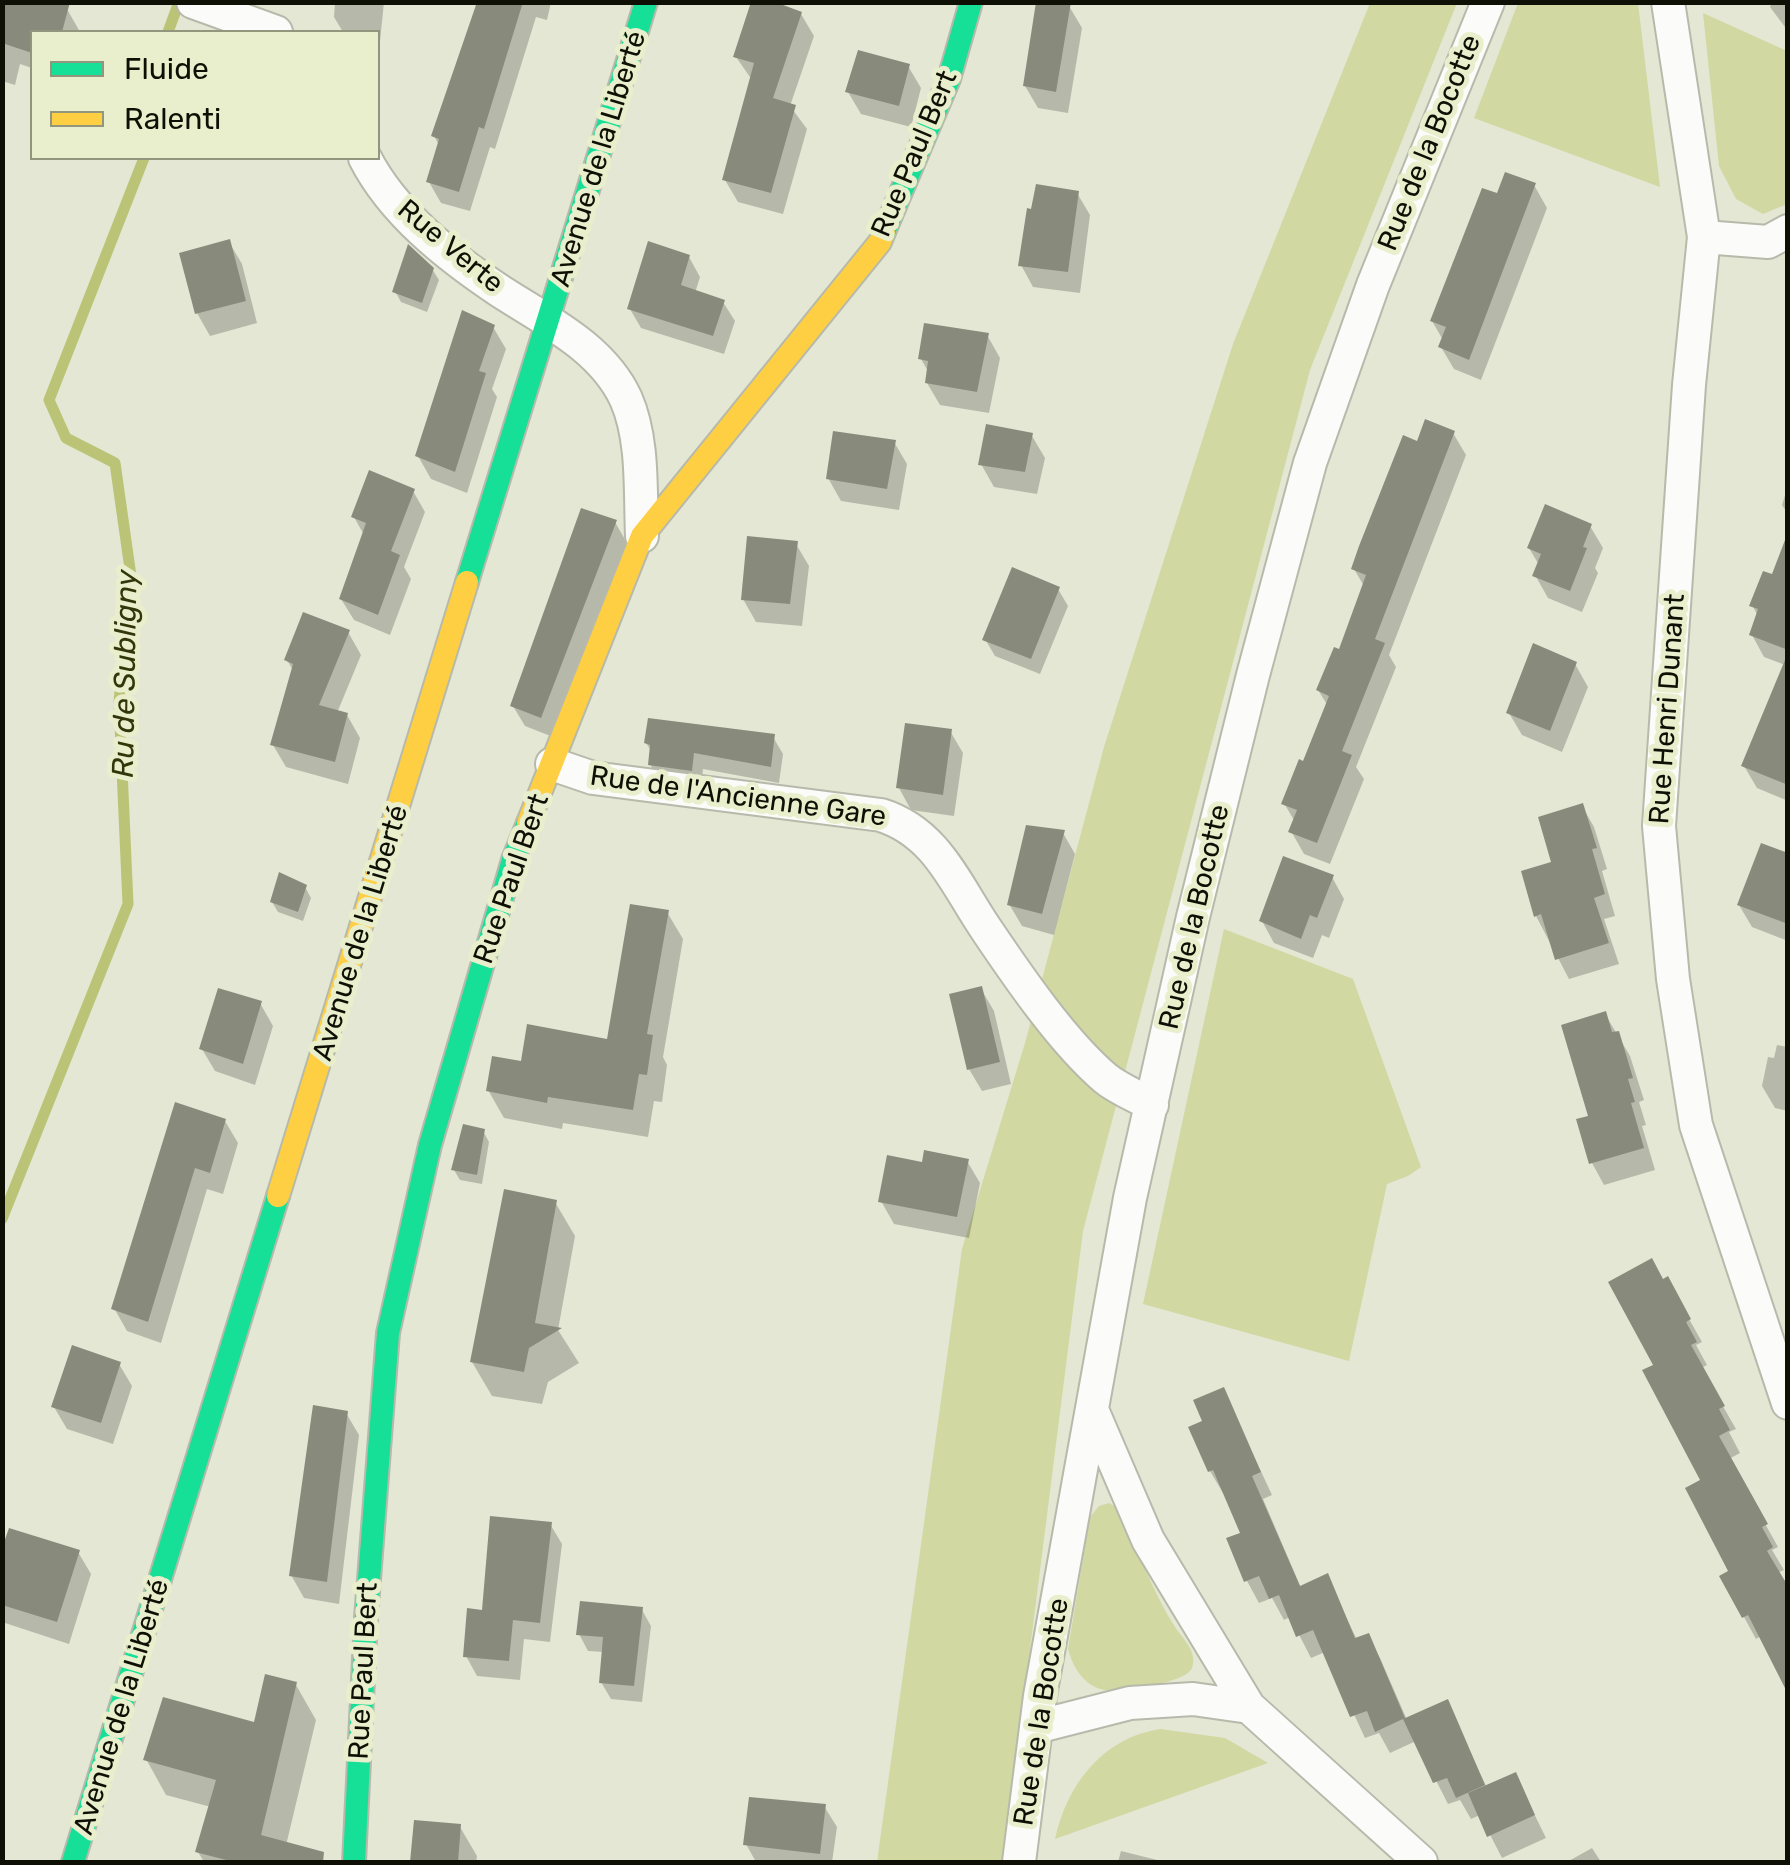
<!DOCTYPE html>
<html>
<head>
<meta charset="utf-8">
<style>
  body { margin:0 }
  #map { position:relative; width:1790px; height:1865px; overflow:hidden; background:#e4e7d4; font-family:Rubik,sans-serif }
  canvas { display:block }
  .frame { position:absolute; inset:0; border:5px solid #0f1005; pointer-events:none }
  .legend { position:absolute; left:30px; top:30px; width:350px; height:130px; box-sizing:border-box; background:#e9efcc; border:2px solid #92967c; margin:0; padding:12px 18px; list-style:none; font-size:30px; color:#0f1005 }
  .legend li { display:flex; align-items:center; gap:20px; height:50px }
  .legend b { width:50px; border:2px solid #92967c }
</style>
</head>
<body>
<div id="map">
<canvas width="1790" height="1865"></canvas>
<div class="frame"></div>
<ul class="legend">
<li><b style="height:12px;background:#16e098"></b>Fluide</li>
<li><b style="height:12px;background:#ffcf43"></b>Ralenti</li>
</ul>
</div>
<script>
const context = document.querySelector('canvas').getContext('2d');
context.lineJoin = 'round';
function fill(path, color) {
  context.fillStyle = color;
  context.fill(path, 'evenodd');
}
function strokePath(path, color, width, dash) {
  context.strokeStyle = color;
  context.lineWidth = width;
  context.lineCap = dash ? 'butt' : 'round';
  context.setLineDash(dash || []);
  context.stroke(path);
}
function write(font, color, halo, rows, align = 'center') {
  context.font = font + ' Rubik,sans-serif';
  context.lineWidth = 10;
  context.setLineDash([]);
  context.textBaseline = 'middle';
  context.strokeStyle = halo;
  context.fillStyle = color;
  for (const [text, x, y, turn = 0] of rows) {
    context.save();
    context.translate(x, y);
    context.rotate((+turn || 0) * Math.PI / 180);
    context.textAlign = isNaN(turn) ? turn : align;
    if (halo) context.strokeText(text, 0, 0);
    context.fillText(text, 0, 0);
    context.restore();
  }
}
const green = new Path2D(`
  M1370,3H1457L1310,370L1083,1231L1003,1862H877L962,1249L1025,1043L1104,747L1233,344Z
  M1518,3H1638L1660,187L1474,118Z
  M1703,13L1787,51V204L1763,214L1736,199L1719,166Z
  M1224,929L1353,979L1421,1167L1408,1176L1387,1184L1349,1361L1143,1304Z
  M1109,1503L1120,1509C1137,1548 1152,1591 1175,1627C1183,1639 1198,1652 1192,1668C1187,1683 1115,1694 1100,1689C1081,1682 1073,1666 1068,1649L1090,1517L1099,1506Z
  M1160,1729L1225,1738L1268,1763L1055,1839C1067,1785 1102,1738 1160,1729Z`);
const shadow = new Path2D(`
  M2,2L67,9L80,32H32V68L20,64L15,85L2,81Z
  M335,2H384L380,41H378V32H343L334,17Z
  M479,2H551L547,20L536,17L495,149L490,147L470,211L441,203L429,182L439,145L434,136Z
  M1772,2H1788V31L1770,7Z
  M1069,6L1082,28L1068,113L1038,108L1025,86Z
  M801,14L814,36L790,106L807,129L783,214L738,202L725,180L752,80L736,57Z
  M908,66L921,88L911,127L861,114L848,92Z
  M1534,185L1547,208L1481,380L1454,369L1441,347L1443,340L1432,321L1499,197Z
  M1077,193L1090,215L1080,293L1033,287L1021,265Z
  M229,242L242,264L257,323L210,336L197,313Z
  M689,257L700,277L695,293L723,302L735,321L724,354L641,328L630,309Z
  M432,269L439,280L427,312L401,302L395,291Z
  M493,327L506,349L492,389L497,397L467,493L431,479L418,456Z
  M987,335L1000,358L989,413L940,405L927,383L929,373L921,359Z
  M1453,433L1466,455L1389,655L1396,667L1356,767L1364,779L1330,864L1304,854L1291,831L1295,822L1284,803L1305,764L1328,706L1318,690L1340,652L1364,586L1354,569L1418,444Z
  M1032,436L1045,458L1037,494L994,487L981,464Z
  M894,442L907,464L899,510L841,501L828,478Z
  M1788,485V514L1782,505Z
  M413,491L425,512L404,567L411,579L390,635L354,620L341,599L364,535L354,517Z
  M615,522L627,543L553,737L525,726L513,706Z
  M1590,526L1603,548L1595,568L1598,573L1582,612L1548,598L1535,575L1539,565L1529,548Z
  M796,544L809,566L802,626L756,622L743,599Z
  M1788,583V666L1764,657L1752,635L1758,616L1752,605Z
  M1058,589L1068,606L1040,674L995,656L985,639Z
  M348,632L361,655L337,713L347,715L360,738L348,784L286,767L273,745L294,672L287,660Z
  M1575,664L1588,687L1562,752L1522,735L1509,713Z
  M1788,709V801L1757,788L1744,766Z
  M950,731L963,753L954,816L911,810L899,788Z
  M773,737L783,754L779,783L703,769L701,787L660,782L650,764L652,752L646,743Z
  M1582,806L1594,827L1607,869L1602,871L1615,916L1604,919L1619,964L1569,979L1536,916L1554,864Z
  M1063,833L1075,854L1054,935L1022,926L1009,904Z
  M1788,856V941L1752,927L1739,905Z
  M1332,877L1344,899L1329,938L1322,935L1313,958L1274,943L1262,921Z
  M305,887L311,898L303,921L278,912L272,902Z
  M667,912L683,939L663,1057L667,1065L662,1102L654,1101L648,1137L563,1123L562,1129L504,1118L488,1090L523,1064L609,1042Z
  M981,989L994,1011L1011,1084L982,1091L969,1069Z
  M260,1003L273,1026L255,1085L215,1071L202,1049Z
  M1605,1014L1630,1056L1644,1100L1639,1102L1646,1125L1642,1126L1655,1170L1604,1185L1592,1163L1591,1118Z
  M1777,1045L1788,1047V1111L1775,1108L1762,1086L1768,1057L1774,1058Z
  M176,1106L225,1121L238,1143L223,1194L207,1189L161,1343L127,1331L114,1308Z
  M483,1131L489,1142L482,1184L460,1180L454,1170Z
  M967,1161L980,1183L969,1238L894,1224L881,1201L925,1165Z
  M555,1202L575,1236L558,1330L579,1363L548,1382L542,1404L492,1396L472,1362Z
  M1667,1280L1702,1342L1696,1345L1707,1365L1701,1368L1736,1429L1729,1432L1740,1453L1729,1459L1778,1547L1772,1550L1784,1570L1777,1573L1761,1636L1756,1639L1722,1577L1732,1572L1704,1481L1656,1366L1663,1282Z
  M119,1364L132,1386L113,1444L67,1429L54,1407Z
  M1223,1390L1272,1495L1263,1499L1301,1588L1327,1577L1357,1640L1368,1636L1380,1658L1407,1720L1447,1703L1487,1788L1515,1775L1546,1838L1502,1858L1480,1815L1471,1819L1460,1800L1448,1804L1416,1741L1390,1753L1379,1733L1365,1738L1325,1652L1311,1658L1290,1617L1284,1620L1272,1598L1259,1603L1247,1581L1243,1534L1225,1492L1223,1493L1210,1471L1205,1423Z
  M346,1413L359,1435L339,1604L304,1598L291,1575Z
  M550,1524L562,1544L550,1642L524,1639L520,1680L477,1676L466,1656L484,1612Z
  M78,1552L91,1574L69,1644L2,1622V1556Z
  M642,1610L651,1626L642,1702L611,1699L601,1682L604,1652L588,1651L579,1634Z
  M296,1685L316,1720L283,1858L286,1862H204L198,1852L211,1807L166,1795L146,1759L256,1725Z
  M824,1806L837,1827L832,1862H756L746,1844Z
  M417,1823L460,1827L477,1856L476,1862H413Z
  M1592,1848L1601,1862H1567Z
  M1121,1851L1165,1862H1118Z`);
const stream = new Path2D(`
  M168,32L179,2
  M2,1219L128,904L119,702L131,576L115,463L66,438L49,400L144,158`);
const building = new Path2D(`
  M2,2H70L62,32H32V53L2,43Z
  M477,2H523L484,129L479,127L459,192L426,182L439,139L431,136Z
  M751,2H775L802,12L773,98L796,105L771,193L722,180L754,63L733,57Z
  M1036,2H1071L1056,92L1023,86Z
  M858,50L910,64L899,106L845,92Z
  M1505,172L1536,183L1469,360L1438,347L1446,327L1430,321L1482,188L1497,193Z
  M1036,184L1079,191L1068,272L1018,266L1027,208L1031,209Z
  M230,239L246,301L195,314L179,253Z
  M648,241L690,255L681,285L725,300L713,336L627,309Z
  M408,244L434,268L422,303L392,292Z
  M462,310L495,325L479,371L486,373L455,472L415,456Z
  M924,323L989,333L977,392L925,383L928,361L918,359Z
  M1425,419L1455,431L1375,639L1385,643L1342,751L1352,755L1317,843L1288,832L1297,810L1281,804L1299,759L1303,761L1329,696L1316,690L1334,647L1339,649L1366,575L1351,569L1359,546L1403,435L1417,441Z
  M986,424L1033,433L1025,472L978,465Z
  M833,431L896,440L887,489L826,479Z
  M369,470L415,489L391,551L400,555L378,615L339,599L366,523L351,517Z
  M1545,504L1592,524L1583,547L1587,548L1570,591L1532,576L1541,554L1527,548Z
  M581,508L617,520L541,718L510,706Z
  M747,536L798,541L790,604L741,600Z
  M1785,540L1788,541V650L1749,635L1758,609L1749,606L1763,571L1772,574Z
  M1012,567L1060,587L1031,659L982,640Z
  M303,612L350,630L319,705L348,713L335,762L270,745L293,664L284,660Z
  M1533,643L1577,662L1550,731L1506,713Z
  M1787,655H1788V785L1741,766Z
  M648,718L775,734L771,767L694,753L692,771L648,765L650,745L644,743Z
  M905,723L952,729L943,795L896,788Z
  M1583,803L1597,848L1592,849L1605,894L1594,898L1609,943L1555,960L1541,914L1534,917L1521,871L1551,862L1538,817Z
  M1026,825L1065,830L1042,914L1007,905Z
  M1761,843L1788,853V924L1737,905Z
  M1283,856L1334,875L1317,918L1310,915L1301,939L1259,921Z
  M279,872L307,885L298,912L270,902Z
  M630,904L669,910L647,1034L653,1035L647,1075L639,1074L633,1110L548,1097L547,1103L486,1091L492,1056L521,1061L527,1024L607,1039Z
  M982,986L1000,1062L967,1070L949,994Z
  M218,988L262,1001L243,1064L199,1049Z
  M1606,1011L1612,1032L1619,1031L1633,1078L1628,1079L1635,1102L1631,1103L1644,1148L1589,1164L1576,1119L1588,1116L1561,1025Z
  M175,1102L226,1119L210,1173L195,1168L148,1322L111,1309Z
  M463,1124L485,1129L477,1175L451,1170Z
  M924,1150L969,1159L957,1217L878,1202L887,1155L922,1162Z
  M504,1189L557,1200L535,1323L562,1328L529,1348L524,1372L470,1362Z
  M1652,1258L1663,1279L1668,1276L1691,1319L1686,1322L1697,1342L1691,1345L1725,1406L1719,1409L1730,1430L1719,1436L1768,1524L1762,1527L1773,1547L1767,1551L1788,1586V1694L1748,1615L1742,1618L1719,1576L1728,1571L1685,1488L1700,1480L1642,1370L1653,1365L1608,1282Z
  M72,1345L121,1362L101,1423L51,1407Z
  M1224,1387L1261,1472L1252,1476L1300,1586L1328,1573L1355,1638L1369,1633L1405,1718L1375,1732L1367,1711L1350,1717L1313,1630L1296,1637L1279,1595L1269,1599L1259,1576L1244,1582L1226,1538L1240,1533L1213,1470L1208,1472L1188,1427L1202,1421L1193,1400Z
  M313,1405L348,1411L327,1582L289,1576Z
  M490,1516L552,1522L540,1623L513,1620L509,1661L463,1657L467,1608L482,1610Z
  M9,1528L80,1550L57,1622L2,1605V1548Z
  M580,1601L643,1607L634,1686L599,1683L603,1637L576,1635Z
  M265,1674L297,1682L261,1835L324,1852L323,1862H234L195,1852L216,1780L143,1760L163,1697L254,1722Z
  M1448,1699L1485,1785L1456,1798L1447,1778L1433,1783L1403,1719Z
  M1516,1772L1535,1815L1487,1837L1468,1793Z
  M749,1797L826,1804L820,1854L743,1845Z
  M414,1820L461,1824L458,1862H410Z`);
const street = new Path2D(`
  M193,2L276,32
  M1668,2L1704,237L1689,385L1659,826L1673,979L1696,1125L1788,1403
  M365,158C393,213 449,257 500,291C546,321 602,347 626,399C644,440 640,492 642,536
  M1704,237L1768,242L1788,231
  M552,764L593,778L881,815C938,833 956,886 988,932C1019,978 1063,1042 1105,1078C1118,1089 1137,1096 1152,1105
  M1093,1412L1148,1540L1249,1707L1421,1862
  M1036,1727L1130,1703L1193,1699L1249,1707
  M1019,1862L1040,1696L1130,1198L1193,917L1253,675L1310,463L1373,285L1488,2`);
const fast = new Path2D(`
  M884,232L949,79L971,2
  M467,582L646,2
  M73,1862L278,1196
  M354,1862L366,1618L388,1333L430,1145L513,860L528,823`);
const slow = new Path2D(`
  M528,823L642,536L880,242L884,232
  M278,1196L467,582`);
const streetNames = [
  ["Rue de la Bocotte",1430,143,-68],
  ["Rue Paul Bert",915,154,-67],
  ["Avenue de la Liberté",599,159,-73],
  ["Rue Verte",450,247,40],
  ["Rue Henri Dunant",1668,709,-86],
  ["Rue de l'Ancienne Gare",738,797,8],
  ["Rue Paul Bert",512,879,-71],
  ["Rue de la Bocotte",1195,917,-77],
  ["Avenue de la Liberté",361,933,-73],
  ["Rue Paul Bert",364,1671,-87],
  ["Avenue de la Liberté",122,1707,-73],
  ["Rue de la Bocotte",1042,1712,-81]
];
const waterNames = [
  ["Ru de Subligny",126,674,-89]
];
fill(green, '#d1d8a1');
fill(shadow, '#0003');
strokePath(stream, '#bbc476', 11);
fill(building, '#888b7c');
strokePath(street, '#b7baab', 36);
strokePath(fast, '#b7baab', 26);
strokePath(slow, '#b7baab', 26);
strokePath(street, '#fbfbf9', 32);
strokePath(fast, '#16e098', 22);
strokePath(slow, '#ffcf43', 22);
write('28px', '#0f1005', '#e9efcc', streetNames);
write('italic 30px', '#32360a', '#e9efcc', waterNames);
</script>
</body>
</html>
